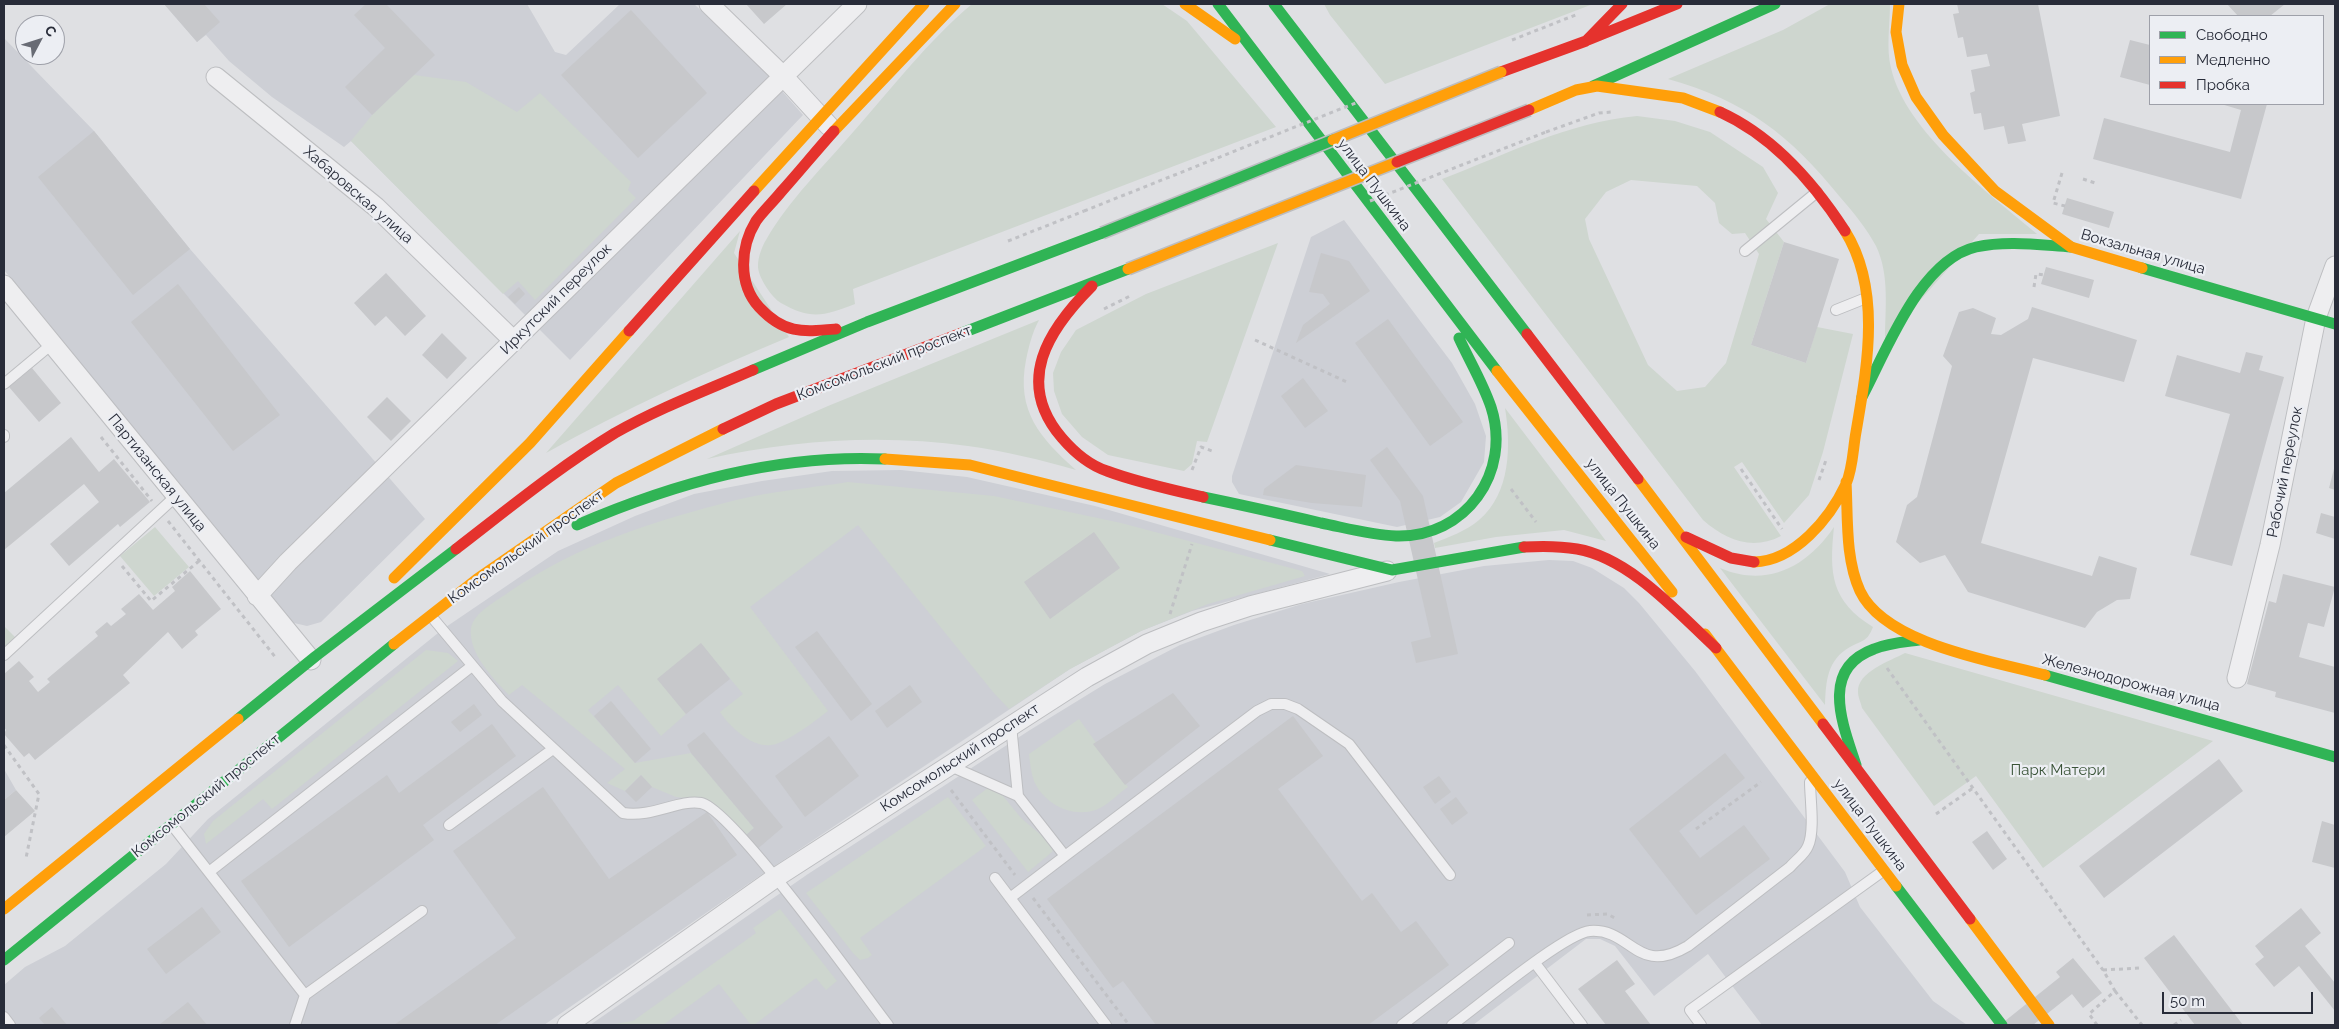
<!DOCTYPE html>
<html>
<head>
<meta charset="utf-8">
<style>
  body { margin:0 }
  #map { position:relative; width:2339px; height:1029px; overflow:hidden; background:#dfe0e3; font-family:Raleway,sans-serif }
  canvas { display:block }
  .frame { position:absolute; inset:0; border:5px solid #282c39; pointer-events:none }
  .legend { position:absolute; left:2149px; top:15px; width:175px; height:90px; box-sizing:border-box; background:#eceef3; border:1px solid #9ea0a9; margin:0; padding:6px 9px; list-style:none; font-size:15px; color:#282c39 }
  .legend li { display:flex; align-items:center; gap:10px; height:25px }
  .legend b { width:25px; border:1px solid #9ea0a9 }
  .north { position:absolute; left:15px; top:15px; width:50px; height:50px; box-sizing:border-box; background:#eceef3; border:1px solid #9ea0a9; border-radius:50%; rotate:50deg; font-size:14px; font-weight:700; line-height:20px; text-align:center; color:#282c39 }
  .north::after { content:''; display:block; margin:auto; width:18px; height:22px; background:#686b74; clip-path:polygon(50% 0,100% 100%,50% 72%,0 100%) }
  .scale { position:absolute; left:2162px; top:992px; width:151px; height:22px; box-sizing:border-box; border:2px solid #282c39; border-top:0; padding-left:6px; font-size:15px; line-height:18px; white-space:nowrap; color:#282c39; -webkit-text-stroke:4px #eceef3; paint-order:stroke }
</style>
</head>
<body>
<div id="map">
<canvas width="2339" height="1029"></canvas>
<div class="frame"></div>
<ul class="legend">
<li><b style="height:6px;background:#30b455"></b>Свободно</li>
<li><b style="height:6px;background:#ff9f0a"></b>Медленно</li>
<li><b style="height:6px;background:#e5322d"></b>Пробка</li>
</ul>
<div class="north">С</div>
<div class="scale">50 m</div>
</div>
<script>
const context = document.querySelector('canvas').getContext('2d');
context.lineJoin = 'round';
function fill(path, color) {
  context.fillStyle = color;
  context.fill(path, 'evenodd');
}
function strokePath(path, color, width, dash) {
  context.strokeStyle = color;
  context.lineWidth = width;
  context.lineCap = dash ? 'butt' : 'round';
  context.setLineDash(dash || []);
  context.stroke(path);
}
function write(font, color, halo, rows, align = 'center') {
  context.font = font + ' Raleway,sans-serif';
  context.lineWidth = 4.5;
  context.setLineDash([]);
  context.textBaseline = 'middle';
  context.strokeStyle = halo;
  context.fillStyle = color;
  for (const [text, x, y, turn = 0] of rows) {
    context.save();
    context.translate(x, y);
    context.rotate((+turn || 0) * Math.PI / 180);
    context.textAlign = isNaN(turn) ? turn : align;
    if (halo) context.strokeText(text, 0, 0);
    context.fillText(text, 0, 0);
    context.restore();
  }
}
const built = new Path2D(`
  M164,4H527L555,52L566,55L620,4H694L753,58L803,115L570,360L351,141L344,147L272,97L229,61L206,35L197,42Z
  M4,38L94,131L190,249L425,519L321,622L307,626L294,623L285,615L4,270Z
  M1344,220L1452,363L1475,404L1486,436L1484,462L1461,502L1440,517L1397,527L1239,494L1232,482V476L1311,237Z
  M901,470L967,477L1095,506L1330,574L1192,611L1141,631L1070,669L758,877L544,1025H4V985L25,967L65,946L166,864L208,819L443,629L558,551L635,516L694,494L762,481L832,471Z
  M1549,560L1573,561L1592,568L1624,588L1639,603L1695,671L1845,872L1860,907L1933,1001L1967,1025H1762L1708,954L1654,996L1615,946L1600,939H1586L1473,1025H590L808,874L1030,730L1105,684L1180,645L1234,625L1302,604L1399,582L1484,566Z
  M4,769L16,790L4,800Z`);
const green = new Path2D(`
  M972,4H1162L1187,21L1276,127L853,289L855,304C824,316 811,320 781,303C772,298 757,276 758,265C758,258 762,246 766,240C789,200 824,166 854,131C892,88 928,41 972,4Z
  M1324,4H1593L1385,84L1330,15Z
  M1830,4H1890C1890,24 1886,49 1891,68C1906,133 1989,193 2037,234H1979L1885,340C1885,310 1890,275 1876,246C1867,229 1853,212 1840,197C1790,135 1746,101 1668,79L1783,30Z
  M414,75L466,82L517,112L540,93L631,182L628,190L636,198L535,300L518,281L503,294L351,141L372,115Z
  M1637,116L1675,121L1710,132L1763,167L1778,193L1766,219L1784,242L1751,345L1806,363L1817,327L1853,334L1823,452L1809,495L1784,523L1742,462L1734,467L1781,536C1752,551 1726,540 1703,520L1442,179C1505,155 1569,122 1637,116ZM1631,180L1697,186L1715,203L1719,223L1732,234L1745,233L1759,254L1726,363L1705,387L1677,391L1648,365L1589,239L1585,219L1606,192Z
  M740,231L734,253L789,337C705,372 625,409 546,453Z
  M1278,243L1207,442L1197,441L1192,464L1184,471L1108,455L1082,437L1062,414L1054,391L1053,373L1061,352L1076,330L1146,294Z
  M1039,320C1032,333 1029,346 1026,360C1016,411 1040,438 1076,470C1041,460 1005,451 968,446C882,434 792,440 707,459L828,406Z
  M1505,408L1606,541L1564,530L1496,537L1435,548L1434,543C1449,537 1466,531 1479,520C1511,493 1511,445 1505,408Z
  M848,482L994,496L1121,523L1302,571L1305,576L1208,604L1141,631L1070,669L1009,709L993,692L858,525L750,607L828,711C815,721 787,743 771,745C752,748 729,726 720,712L743,694L701,644L658,679L686,714L661,736L618,685L588,710L635,763L691,753L754,828L744,837L721,811L706,800L676,797L652,787L641,775L625,791L607,783L625,769L522,685L509,695C493,678 468,653 471,628C474,612 497,601 509,592C579,544 654,521 736,500C772,491 811,488 848,482Z
  M155,527L189,567L154,596L120,556Z
  M1834,527C1829,574 1831,601 1873,627C1867,642 1863,640 1850,647C1827,660 1826,681 1825,705L1720,568C1767,588 1807,567 1834,527Z
  M5,627L16,638L4,650V628Z
  M426,650L448,653L458,661L272,809L263,799L206,844L204,834L213,821Z
  M1905,653L2213,741L2043,868L1976,776L1934,806L1862,708C1861,703 1858,697 1858,692C1857,672 1890,661 1905,653Z
  M1079,719L1128,787C1119,793 1110,803 1100,808C1076,820 1044,805 1034,781C1031,773 1030,763 1029,754Z
  M989,787L1003,796L1021,818L1054,846L1052,852L1028,872L972,800Z
  M948,797L986,846L860,938L872,955L868,958L860,960L853,953L806,893Z
  M780,909L837,981L826,990L816,978L754,1025H751L719,984L663,1025H608L633,1021L756,933L753,928Z`);
const building = new Path2D(`
  M164,4H204L220,22L197,42Z
  M366,4H386L435,55L372,115L345,87L385,48L354,15Z
  M746,4H787L764,24Z
  M1957,4H2038L2060,116L2022,124L2026,141L2008,144L2004,126L1984,130L1981,113L1974,114L1970,93L1975,91L1971,70L1990,66L1987,54L1967,57L1963,37L1958,38L1953,14L1959,13Z
  M2227,4H2285L2270,16H2238Z
  M631,10L707,93L638,158L561,75Z
  M2130,40L2150,45V85L2120,77Z
  M2221,104H2267L2241,199L2093,159L2104,118L2230,152L2241,110Z
  M94,131L190,249L133,295L38,177Z
  M2067,198L2114,212L2109,228L2062,214Z
  M1784,242L1839,259L1806,363L1751,345Z
  M1321,253L1349,261L1370,291L1296,343L1303,325L1330,304L1323,294L1309,292Z
  M2046,267L2094,280L2089,298L2041,284Z
  M386,273L426,316L405,336L386,316L375,326L354,303Z
  M178,284L280,415L233,451L131,322Z
  M519,287L525,294L515,304L508,297Z
  M2032,307L2137,340L2124,382L2033,358L1981,543L2092,576L2099,556L2137,568L2130,599L2117,600L2097,612L2085,628L1968,592L1945,555L1920,563L1896,542L1907,505L1917,497L1952,366L1943,356L1959,312L1973,308L1996,318L1991,334L2001,335L2028,319Z
  M1388,319L1463,422L1430,446L1355,343Z
  M442,333L467,358L447,379L422,355Z
  M2246,352L2263,356L2259,370L2284,377L2232,566L2190,555L2230,414L2165,396L2177,355L2240,373Z
  M32,368L61,403L39,422L9,387Z
  M1303,378L1328,411L1305,428L1281,396Z
  M387,397L411,421L391,441L367,417Z
  M71,437L99,472L114,459L150,502L120,527L118,524L69,566L50,544L99,502L84,484L4,550V493Z
  M1387,447L1423,496L1458,654L1416,663L1411,642L1431,637L1400,501L1370,460Z
  M1296,465L1366,475L1362,507L1312,503L1263,495L1264,489Z
  M2335,465V490L2329,488Z
  M2321,513L2335,517V539L2316,533Z
  M1094,532L1120,568L1050,619L1024,582Z
  M190,571L221,609L195,631L198,635L182,649L168,632L123,675L130,683L35,760L29,753L24,757L4,734L6,730L4,727V674L19,661L34,677L29,681L38,692L50,682L47,679L98,636L95,632L107,622L111,626L126,614L121,609L139,594L153,610L175,591L172,587Z
  M2283,574L2335,587L2324,627L2308,623L2299,657L2335,667V713L2275,697L2276,692L2247,684L2269,601L2276,603Z
  M817,631L872,704L851,721L795,647Z
  M701,643L730,679L686,714L657,679Z
  M910,685L922,702L887,728L875,711Z
  M1173,693L1200,726L1125,785L1093,744Z
  M611,701L651,749L635,763L594,716Z
  M474,704L482,715L460,732L451,722Z
  M1293,716L1323,756L1278,789L1362,901L1372,893L1401,932L1416,921L1449,965L1368,1025H1156L1123,981L1113,988L1047,899Z
  M492,724L516,756L423,825L434,840L289,947L241,881L387,775L399,793Z
  M704,732L783,827L755,851L744,837L754,828L691,753L687,745Z
  M829,736L859,776L805,817L775,776Z
  M1725,753L1745,778L1679,831L1700,858L1744,825L1770,859L1696,915L1629,829Z
  M2219,759L2243,791L2104,898L2079,866Z
  M641,775L652,787L636,802L625,791Z
  M1439,776L1451,792L1435,804L1423,787Z
  M543,787L609,879L707,812L737,855L495,1025H394L516,938L453,851Z
  M16,790L35,811L4,837V800Z
  M1456,797L1468,813L1452,825L1440,809Z
  M2322,821L2335,825V868L2312,862Z
  M1987,831L2007,859L1993,870L1972,842Z
  M202,907L221,932L166,974L147,949Z
  M2301,908L2321,933L2305,946L2335,983V1011L2299,966L2274,987L2255,964L2264,957L2255,946Z
  M2174,935L2243,1025H2195L2144,958Z
  M2073,958L2102,993L2083,1008L2072,994L2033,1025H2000L2060,977L2056,972Z
  M1617,960L1635,984L1625,991L1651,1025H1606L1578,989Z
  M188,1002L207,1025H159Z
  M52,1007L67,1025H45L39,1018Z`);
const path = new Path2D(`
  M1512,40L1578,14
  M1546,132L1599,113L1612,112
  M2062,173L2053,203L2065,206
  M2083,179L2098,184
  M1008,241L1084,211
  M2034,287L2036,274L2044,275
  M1104,309L1132,295
  M1255,340L1347,382
  M101,437L152,501
  M1741,469L1782,529
  M1192,470L1201,447L1215,452
  M1819,480L1826,460
  M1511,489L1536,522
  M168,521L276,658
  M122,566L151,601L199,561
  M1170,614L1192,544
  M1887,668L2103,970L2115,991L2089,1014L2097,1025
  M4,745L39,794L26,858
  M951,790L1015,875
  M1936,814L1973,788
  M1696,829L1761,782
  M1033,898L1129,1025
  M1587,915L1607,914L1615,918
  M2103,970L2141,968
  M2115,991L2142,1025
  M2174,1025L2181,1020`);
const lane = new Path2D(`
  M1745,251L1817,192
  M1836,310L1866,298
  M4,384L52,344
  M4,435V437
  M431,616L502,701L623,813C652,818 679,799 701,803C732,809 861,990 888,1025
  M4,655L176,496
  M1011,725L1018,796
  M948,765L1018,796L1065,856L1257,711L1271,704H1285L1298,709L1349,744L1450,875
  M172,825L305,995
  M449,825L553,749
  M209,872L472,666
  M995,878L1106,1025
  M1010,898L1065,856
  M1535,963L1582,1025
  M4,1017L10,1025
  M295,1025L305,995L422,911
  M1402,1025L1509,943
  M1452,1025C1477,1007 1565,933 1590,931C1632,928 1636,977 1688,946L1790,867C1796,860 1805,854 1808,846C1815,831 1810,798 1810,782
  M1701,1025L1690,1010L1883,871`);
const street = new Path2D(`
  M709,4L783,76L829,126
  M216,77L376,207L514,341
  M4,285L311,660
  M257,596L288,562L857,4
  M2237,678L2270,545L2316,318L2335,266
  M567,1025L775,878L1087,677L1147,644L1201,622L1250,606L1387,571`);
const fast = new Path2D(`
  M1218,4L1497,371
  M1274,4L1527,334
  M1593,86L1775,4
  M2142,268L2335,324
  M962,333L1128,269
  M753,370L867,322L1102,233
  M1862,397C1887,350 1920,260 1976,247C2007,240 2040,245 2071,247
  M1203,497C1242,505 1282,514 1321,523C1346,528 1371,535 1396,536C1466,538 1512,472 1491,407C1483,383 1469,360 1459,338
  M577,525C675,483 777,454 885,459
  M1270,540L1392,570L1524,547
  M2045,675L2335,757
  M238,719L316,656L456,549
  M1856,765C1843,725 1819,669 1874,649C1888,643 1904,642 1919,640
  M1896,886L2002,1025
  M4,960L394,644`);
const slow = new Path2D(`
  M1185,4L1235,39
  M1899,4L1896,32L1902,65L1916,97L1943,135L1995,191L2071,247L2142,268
  M1529,110L1576,90L1597,86L1683,98L1720,112
  M834,131L955,4
  M754,191L924,4
  M1497,371L1672,592
  M885,459L970,465L1270,540
  M1638,479L1823,724
  M1846,482C1848,517 1845,558 1860,591C1885,644 1992,661 2045,675
  M1754,562C1795,561 1830,518 1846,484C1853,468 1853,448 1856,432C1867,367 1882,290 1845,231
  M394,578L530,443L629,331
  M1705,634L1896,886
  M394,644L477,579L616,483L723,429
  M4,909L238,719
  M1970,919L2049,1025`);
const jam = new Path2D(`
  M1588,40L1677,4
  M1501,72L1586,41L1622,4
  M1720,112C1773,136 1814,183 1845,231
  M834,131C816,151 799,172 781,192C773,202 763,211 756,221C740,247 738,284 759,307C784,334 802,332 836,329
  M1092,286C1048,330 1014,382 1062,438C1074,452 1089,465 1107,471C1136,482 1172,490 1203,497
  M629,331L754,191
  M1527,334L1638,479
  M723,429L776,404L962,333
  M1686,537L1731,558L1754,562
  M1524,547C1541,546 1560,546 1577,549C1630,558 1678,613 1716,648
  M456,549C508,509 559,467 615,433C659,408 707,390 753,370
  M1823,724L1970,919`);
const pathBridge = new Path2D(`
  M1370,201L1546,132
  M1084,211L1358,102`);
const fastBridge = new Path2D(`
  M1102,233L1333,140`);
const slowBridge = new Path2D(`
  M1333,140L1501,72
  M1128,269L1397,162`);
const jamBridge = new Path2D(`
  M1397,162L1529,110`);
const streetNames = [
  ["улица Пушкина",1374,185,53],
  ["Хабаровская улица",358,195,41],
  ["Вокзальная улица",2143,252,16],
  ["Иркутский переулок",556,299,-45],
  ["Комсомольский проспект",884,363,-21],
  ["Рабочий переулок",2285,472,-79],
  ["Партизанская улица",157,473,51],
  ["улица Пушкина",1623,504,52],
  ["Комсомольский проспект",526,547,-35],
  ["Железнодорожная улица",2131,683,15],
  ["Комсомольский проспект",960,758,-33],
  ["Комсомольский проспект",206,796,-39],
  ["улица Пушкина",1870,825,53]
];
const parkNames = [
  ["Парк Матери",2058,770]
];
fill(built, '#cdcfd5');
fill(green, '#ced6cf');
fill(building, '#c7c8cb');
strokePath(lane, '#bdbec1', 12);
strokePath(street, '#bdbec1', 21);
strokePath(path, '#c0c1c5', 3, [4, 4]);
strokePath(lane, '#eeeef0', 10);
strokePath(street, '#eeeef0', 19);
strokePath(fast, '#30b455', 11);
strokePath(slow, '#ff9f0a', 11);
strokePath(jam, '#e5322d', 11);
strokePath(fastBridge, '#bcbdc0', 14, []);
strokePath(slowBridge, '#bcbdc0', 14, []);
strokePath(jamBridge, '#bcbdc0', 14, []);
strokePath(pathBridge, '#c0c1c5', 3, [4, 4]);
strokePath(fastBridge, '#30b455', 11);
strokePath(slowBridge, '#ff9f0a', 11);
strokePath(jamBridge, '#e5322d', 11);
write('15px', '#282c39', '#eceef3', streetNames);
write('15px', '#395337', '#eceef3', parkNames);
</script>
</body>
</html>
